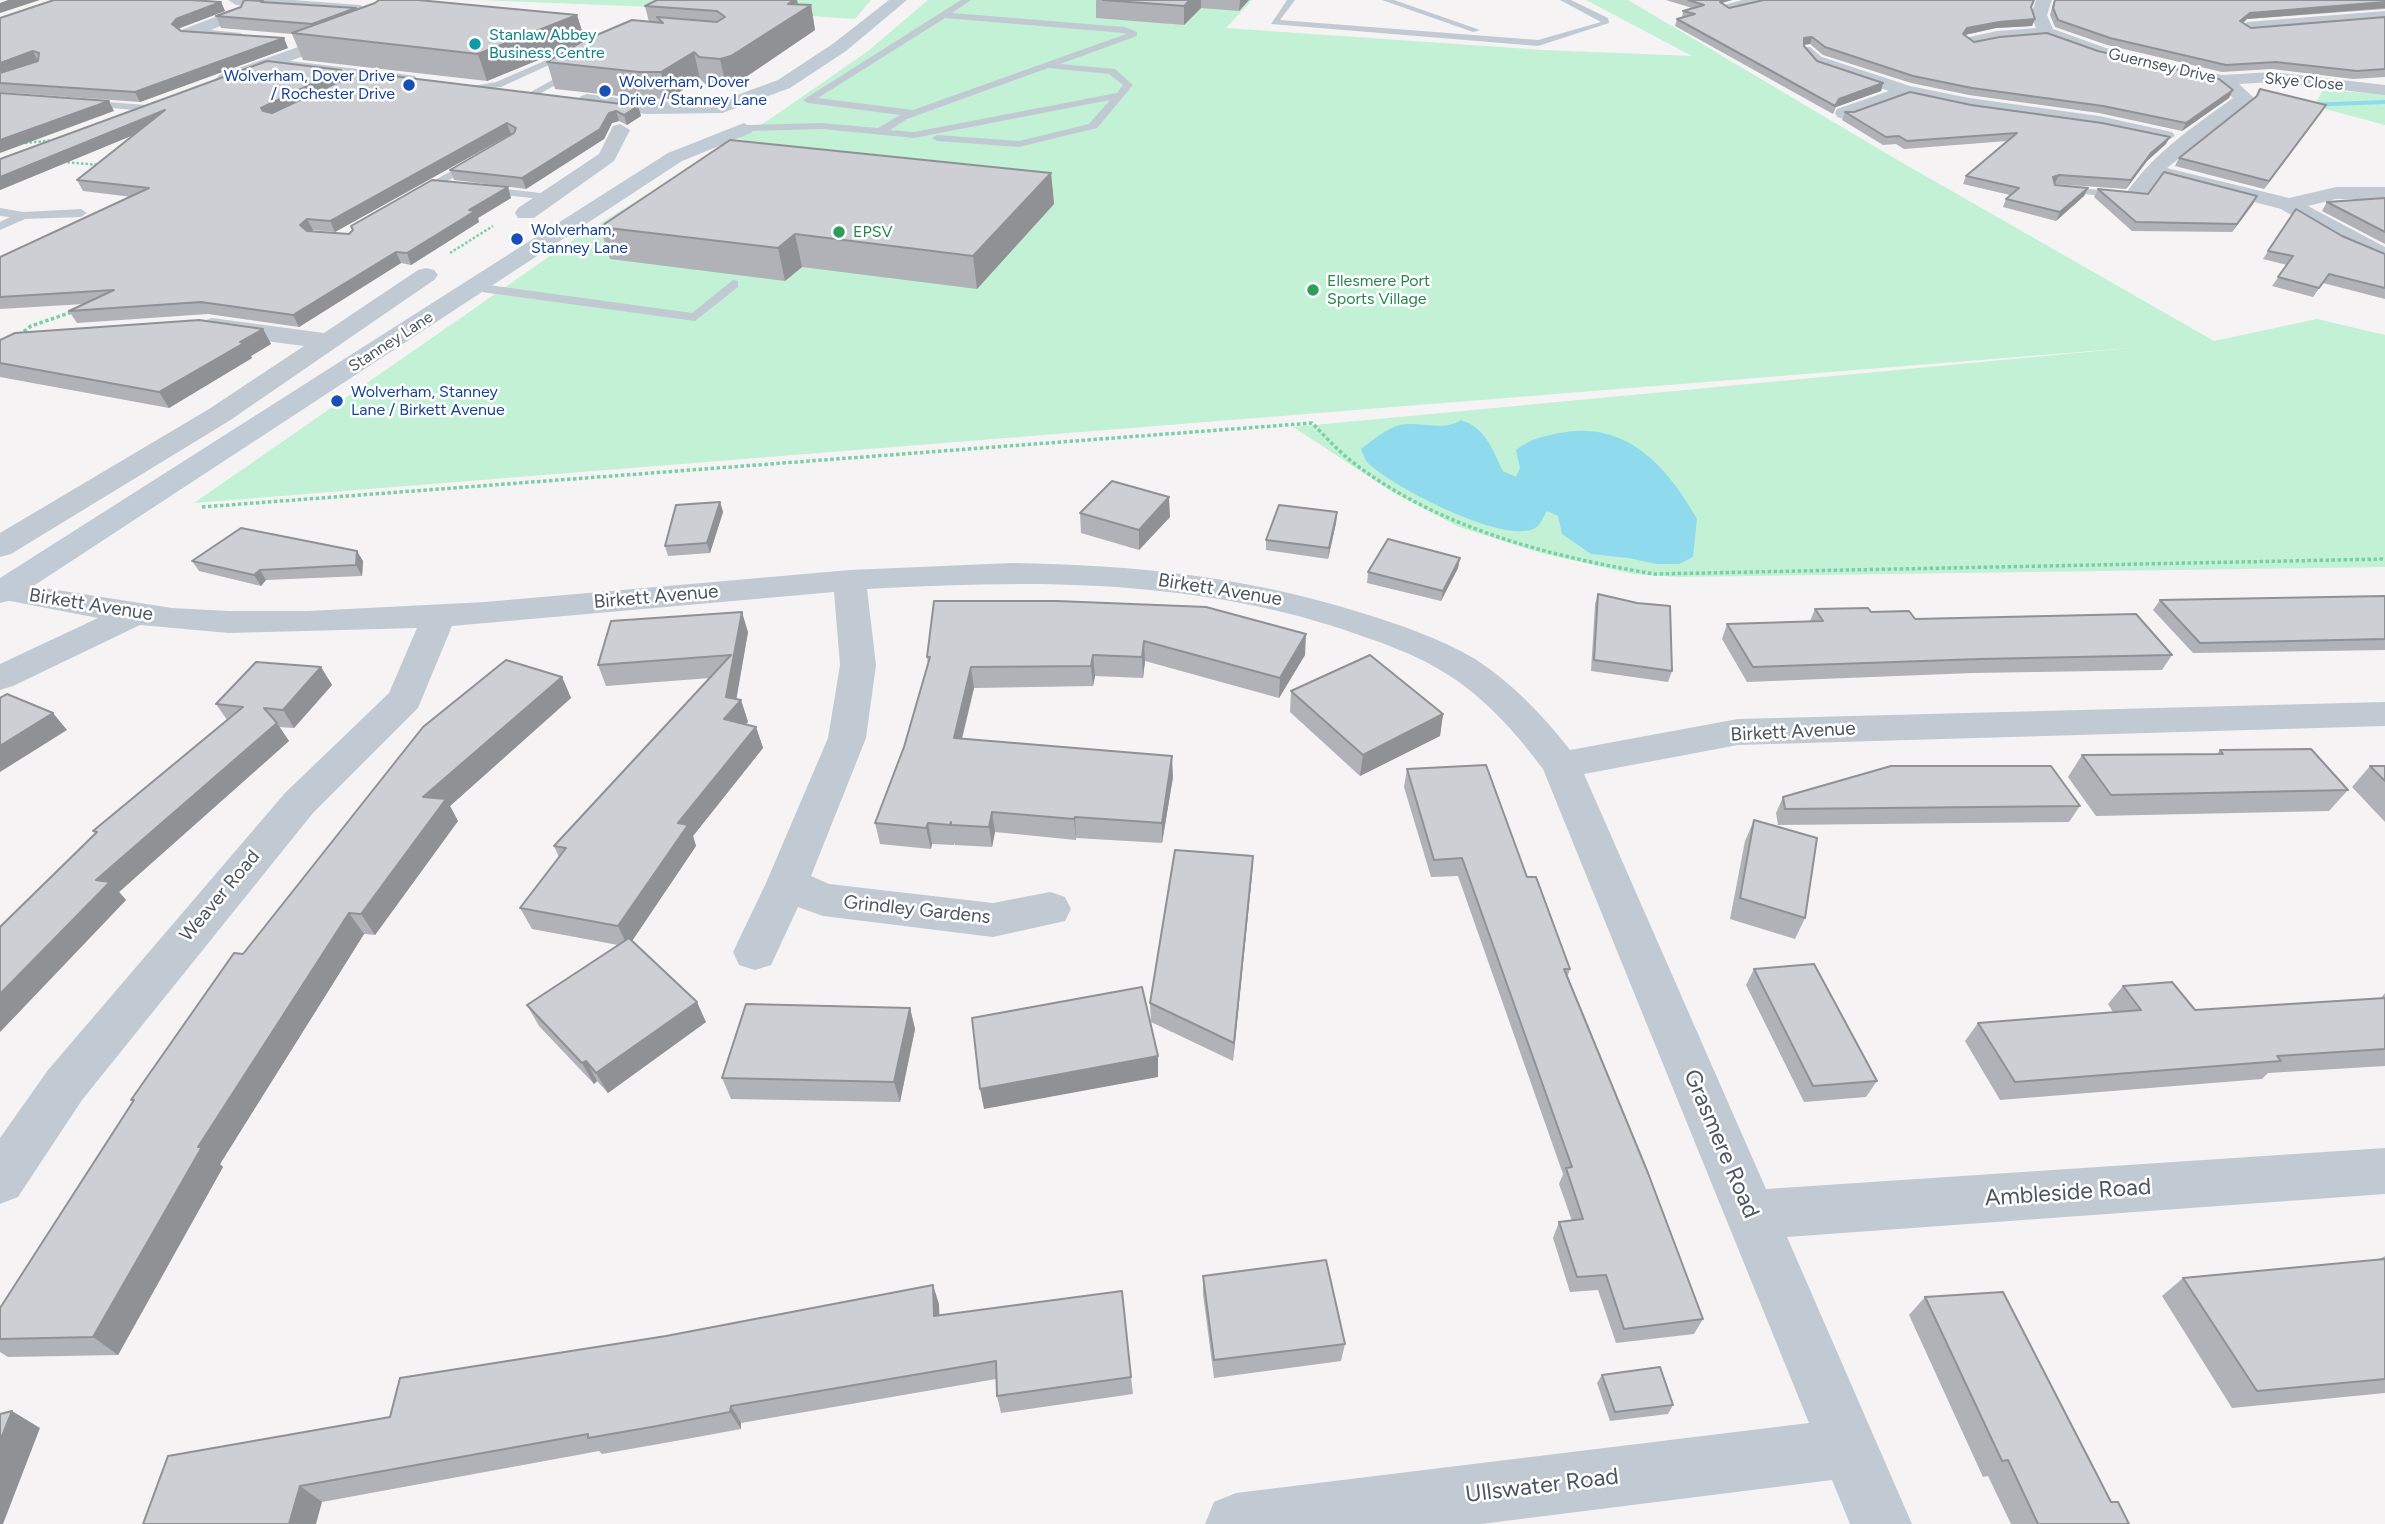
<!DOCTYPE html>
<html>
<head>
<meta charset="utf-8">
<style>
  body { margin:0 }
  canvas { display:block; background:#f5f3f3 }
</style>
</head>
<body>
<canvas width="2385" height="1524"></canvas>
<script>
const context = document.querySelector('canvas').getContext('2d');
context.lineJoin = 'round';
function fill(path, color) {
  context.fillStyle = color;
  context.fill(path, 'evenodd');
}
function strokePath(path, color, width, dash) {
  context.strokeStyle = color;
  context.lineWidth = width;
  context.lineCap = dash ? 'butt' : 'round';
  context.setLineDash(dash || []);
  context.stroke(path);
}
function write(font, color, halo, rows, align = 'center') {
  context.font = font + ' Figtree,sans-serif';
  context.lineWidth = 5;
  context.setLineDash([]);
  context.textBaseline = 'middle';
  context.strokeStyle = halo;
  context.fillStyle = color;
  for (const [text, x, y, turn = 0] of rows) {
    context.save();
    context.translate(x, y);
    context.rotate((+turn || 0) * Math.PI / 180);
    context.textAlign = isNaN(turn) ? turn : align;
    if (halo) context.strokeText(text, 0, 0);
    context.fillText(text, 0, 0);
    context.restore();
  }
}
const green = new Path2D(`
  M479,0H871L855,19L704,9Z
  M928,0H1252L1226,28L1543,50L1692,56L1586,0H1628L1894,158L2214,341L2317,319L2385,335V567L1679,577L1633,574L1541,553L1459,527L1394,493L1293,427L2130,348L194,503L573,240L773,117L868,51Z
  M2323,90L2385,94V125L2314,106Z`);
const water = new Path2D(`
  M1461,420C1486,428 1492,449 1503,471L1516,477L1520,468L1516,450C1530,439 1543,436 1560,433C1626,420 1667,466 1697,519L1693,557L1679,564H1657L1628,558L1591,554L1562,534L1558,516L1547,511C1543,517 1541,525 1535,528C1506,546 1391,486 1368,463C1365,460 1363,454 1361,449C1373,440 1385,429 1400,425C1420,421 1444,432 1461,420Z`);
const stream = new Path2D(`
  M2385,100V104L2306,107L2303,105L2306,103Z`);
const pathFar1 = new Path2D(`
  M25,143L55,140
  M63,162L100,165
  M450,253L493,226`);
const path = new Path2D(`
  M19,335L31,326L75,311
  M202,507L1312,423C1326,437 1339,452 1355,464C1441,529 1549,556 1654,574L2385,559`);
const service = new Path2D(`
  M961,0H971L952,13L1125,27L1137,32V36L1060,64L1115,69L1133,85L1097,128L1019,147L937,141L932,138L937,135L1019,141L1089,124L1110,100L914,138L822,129L748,131L743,128L748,125L822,123L878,128L900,115L808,103L803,100ZM945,18L1123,33L1126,34L913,110L818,98ZM1048,68L1109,74L1123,85L1117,93L914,132L890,130L907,119Z
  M1287,0H1295L1280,20L1538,40L1601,22L1560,0H1571L1608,18L1609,23L1538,46L1271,24Z
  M1382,0H1394L1480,30L1473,32Z
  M552,30L606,34L610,37L501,87L473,90V86L496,82L595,39L555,35L552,34Z
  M1804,47H1810L1825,60V64H1819L1804,51Z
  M574,68L582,70L536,96L527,94Z
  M82,100L146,105L151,108L146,111L78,105L77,103Z
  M474,158L478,159V163L446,182L549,194L555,197L549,200L434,187L428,184Z
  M2058,186L2123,192L2129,195L2123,198L2054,191V187Z
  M0,208L23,212L81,209L87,213L81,217L25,219L0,230V222L10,217L0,216Z
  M733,280L738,281V287L695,321L474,291L467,287L474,283L692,313Z`);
const minor = new Path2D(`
  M228,0H293L360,5L368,10L360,15L236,5Z
  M1742,0H1769L1766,3L1729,13L1721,8L1724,5Z
  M2036,0H2052L2047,15L2053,29L2106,48L2222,75L2272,72L2385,85V95L2272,82L2239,84L2254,98L2251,102L2167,168L2289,198L2336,187H2385V199H2336L2308,206L2385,247V263L2338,242L2281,209L2163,178L2161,176L2144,200H2128L2125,195C2153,153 2193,127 2233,98L2216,84L2095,56L2044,37L1997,41L1971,47L1963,42L1965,38L1997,31L2036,28L2031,15Z
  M239,8L245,10L247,13L245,16L211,30L241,33L243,36L241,39L187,38L179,33L181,30Z
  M2385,11V21L2247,32L2239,27L2247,22Z
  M349,29L357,34L355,37L290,61L409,75L415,76L418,80L415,84L409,85L288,71L282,70L280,65L225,84L216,79L219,75Z
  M1822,57L1910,86L1969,98L2099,116L2172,132L2175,136L2165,142L2099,128L1969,110L1907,97L1844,119L1837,117L1835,113L1837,109L1889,91L1816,66L1813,62Z
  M587,94L646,102L723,101L732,107L723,113L646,114L581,104L578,100L581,96Z
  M620,124L630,130L614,161L534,218H518L515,213L518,208L599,154L613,126Z
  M426,268L434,270L438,275L434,280L229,421L11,554L0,557V533L209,409L304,346L212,334L203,331L199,326L203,321L212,318L324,333L418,270Z
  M1012,563C1136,565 1243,576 1362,613C1400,625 1440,638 1475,659C1512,683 1543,715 1570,750L1738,719L2385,702V726L1738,745L1584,774L1766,1189L2385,1148V1194L1787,1237L1912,1524H1850L1832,1480L1481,1524H1205L1214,1502L1236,1493L1809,1423L1543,769C1517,734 1487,700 1450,676C1417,654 1377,641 1339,628C1183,578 1029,580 867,589L876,665L866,738L811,876L829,884L993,903L1050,892L1065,897L1071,909L1065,921L993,937L823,916L798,907L771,965L755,970L739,965L733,952L766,883L828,738L840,665L834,592L452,626L418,708L313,813L82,1100L18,1197L0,1204V1138L48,1070L285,793L389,693L417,628L229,633L140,625L13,686L0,690V664L98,618L0,599V581L172,608L229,611H308L485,602L850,570Z`);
const secondary = new Path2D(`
  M889,0H907L846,51L790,88L725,112L716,106L718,102L778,80L834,43Z
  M744,123L754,129L751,133L682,161L12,600L0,603V578L668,153Z`);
const wall = new Path2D(`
  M797,0L798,4L811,5L815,30L737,83L726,86L706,85L700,79L668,99H646L555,89L547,62L579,43L487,81L303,60L292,34L221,28L216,16L264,3L357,10L577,15L585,40L649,22L645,6Z
  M1096,0H1249L1239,11L1201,8L1184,25L1096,18Z
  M1666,0H1732L1723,3L1729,8L2031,7L2035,19L2032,26L1996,28L1965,35L1974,42L2098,51L2233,90L2229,98L2182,131L2099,113L1969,95L1911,83L1823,55L1810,44L1804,45L1817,61L1883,83L1881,91L1836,107L1833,114L1675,26L1677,19L1682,18L1683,11L1692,8Z
  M2054,0H2385V9L2247,19L2243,23L2251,28L2385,17V77L2353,79L2272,69L2222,72L2107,45L2055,27L2050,15Z
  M221,2L225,11L180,28L179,29L181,31L288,48L140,102L0,92V18Z
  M341,70L345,80L638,106L641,116L627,125L619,121L612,123L604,139L526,189L454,180L450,170L512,134H511L335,232L313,230L311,231L349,234L508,187L511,198L478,218L479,222L411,265L401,263L299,327L208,314L77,323L69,311L84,304L0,309V257L132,197L83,191L77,180L133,135L0,190V159Z
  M2260,89L2321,113L2264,189L2175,166L2179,158L2255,97Z
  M1845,112L2166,144L2147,161L2126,189L2054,184L2055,185L2088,188L2084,196L2056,221L2003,207L2006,199L2010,195L1963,184L1966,176L2007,141L1904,149L1896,144L1883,145L1842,120Z
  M1051,173L1054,204L977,289L802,267L785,281L610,259L600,227Z
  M2098,189L2148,194L2257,196L2253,204L2232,232L2132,231L2094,197Z
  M2385,198V244L2322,211L2327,202Z
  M2342,236L2385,254V299L2323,283L2313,297L2272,286L2287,265L2263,259L2268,251Z
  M263,329L271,344L251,356L252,358L169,408L0,377V340Z
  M720,502L723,512L710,553L668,556L665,546Z
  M1337,512L1336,523L1328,559L1266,550V540Z
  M1080,513L1170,517L1139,550L1081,533Z
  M1460,558L1458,568L1441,601L1367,583L1368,572Z
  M192,561H363L362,576L266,580L261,586L199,571Z
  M1598,594L1672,671L1668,682L1591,671L1595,604Z
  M2385,596V650L2193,653L2153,610L2160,600Z
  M934,601L1305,655L1279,698L1145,661L1143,678L1095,676L1093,686L974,688L962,739L1173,777L1162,843L1076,838V840L995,832L992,847L955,845L954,843V845L932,844L931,849L880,844L875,823L904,747L928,664L927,657Z
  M1815,609L1871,612L2172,655L2162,670L1972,673L1747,682L1722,639L1727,624L1810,621Z
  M748,632L736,699L741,700L748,722L745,724L756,727L763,748L693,836L696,846L632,941L706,1022L608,1093L597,1081L594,1084L539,1026L527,1005L618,945L532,929L520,908L559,857L554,846L710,678L606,686L598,665Z
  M321,667L332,685L294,728L279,727L289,741L119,892L126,900L0,1032V927L96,834L93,831L227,720L216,704Z
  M562,677L571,698L450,806L458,821L375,935L364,934L220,1164L223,1167L118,1355L8,1357L0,1352V1308L133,1102L131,1100L243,954Z
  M1291,691L1443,714L1440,736L1360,776L1290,712Z
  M2220,750L2348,790L2329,811L2096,816L2068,777L2082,755L2217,754Z
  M2370,766H2385V822L2352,787Z
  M1407,769L1527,877L1570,969L1567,978L1703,1319L1694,1334L1616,1343L1598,1290L1570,1292L1553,1238L1559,1222L1572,1221L1559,1184L1563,1174L1458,876L1431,877L1404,787Z
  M1783,797L2080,806L2069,822L1778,825L1776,813Z
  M1754,820L1805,918L1795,939L1730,919L1745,841Z
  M1253,856L1252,875L1233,1061L1151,1022L1150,1003Z
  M1754,969L1877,1081L1866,1097L1804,1102L1746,985Z
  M2123,986L2195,1010L2381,998L2385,993V1066L2268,1073L2262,1079L2000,1100L1965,1041L1978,1023L2113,1012L2108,1004Z
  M910,1008L915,1029L900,1102L731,1099L722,1078Z
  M2385,1256V1393L2232,1408L2162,1296L2183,1278L2380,1259Z
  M1203,1276L1345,1344L1341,1361L1214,1378L1203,1294Z
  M1925,1297L2111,1502L2129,1524H2011L1988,1476L1983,1477L1909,1315Z
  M939,1304V1315L1131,1377L1133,1394L1001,1413L997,1396L996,1379L741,1423V1429L670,1442L602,1454L599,1451L322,1502L143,1524L390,1417Z
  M1602,1375L1673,1405L1668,1414L1610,1421L1597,1383Z`);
const shadedWall = new Path2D(`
  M8,0H40L0,13V3Z
  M794,0H797L799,12L811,5L815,30L737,83L726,86L720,59Z
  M1190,0H1201V8L1184,25V6Z
  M1240,0H1249L1239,11Z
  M1721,0H1732L1723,2L1718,8Z
  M221,2L225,11L180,28L176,34L172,24L176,19Z
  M2385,2V8L2247,19L2237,28L2240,21L2250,13Z
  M356,8L361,20L318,36L312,24Z
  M577,15L585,41L487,81L478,54Z
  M2035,19L2032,26L1996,28L1964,35L1963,34L1967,28L1999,22Z
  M1812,37L1810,44L1802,45L1804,38Z
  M284,38L288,48L140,102L135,92Z
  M33,51L38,61L0,74V63Z
  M694,52L700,79L668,99L661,72Z
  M341,70L345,80L265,118L261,108Z
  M1883,83L1881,91L1836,107L1833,114L1839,99Z
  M2233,90L2229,98L2182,131L2186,123Z
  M109,101L114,111L0,153V140Z
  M2326,105L2321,113L2264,189L2269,181Z
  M638,106L641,116L627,125L624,115Z
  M165,110L170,120L0,190V177Z
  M616,111L619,121L612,123L604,139L526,189L522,178L609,113Z
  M507,123L511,134L335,232L330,221Z
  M2170,137L2166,144L2147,161L2126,189L2131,180L2151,153Z
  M1051,173L1054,204L977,289L973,256Z
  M2059,175L2055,183L2049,185L2053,177Z
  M508,187L511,198L478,218L479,222L411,265L407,253L469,210Z
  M2088,188L2084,196L2056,221L2060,212Z
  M2257,196L2253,204L2232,232L2237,224Z
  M307,219L313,230L306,237L300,225Z
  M795,234L802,267L785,281L778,248Z
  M396,252L401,263L299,327L293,315Z
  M263,329L271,344L251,356L252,358L169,408L159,392Z
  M1169,497L1170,517L1139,550V530Z
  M720,502L723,512L710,553L707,543Z
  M1337,512L1336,523L1328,559L1329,548Z
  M357,551L363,561L362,576L356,565Z
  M1460,558L1458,568L1441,601L1443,591Z
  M260,570L266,580L261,586L254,575Z
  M742,612L748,632L735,707L741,700L748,722L731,740L724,719L726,697Z
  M1306,634L1305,655L1279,698L1280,678Z
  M1144,641L1145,661L1143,678L1142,657Z
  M1093,655L1095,676L1093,686L1091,666Z
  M321,667L332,685L294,728L283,710Z
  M971,667L974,688L957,758L954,738Z
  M562,677L571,698L450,806L458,821L375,935L361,914L423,797Z
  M53,713L67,730L0,772V746Z
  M1443,714L1440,736L1360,776L1363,755Z
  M277,723L289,741L119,892L126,900L0,1032V994L96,880Z
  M756,727L763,748L693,836L696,846L628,947L618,926L678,823Z
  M1172,756L1173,777L1162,843V823Z
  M992,812L995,832L992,847L989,827Z
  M1075,817L1076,838V840L1074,819Z
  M928,823L932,844L931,849L926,828Z
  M1253,856L1252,875L1233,1061L1234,1043Z
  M349,913L364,934L220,1164L223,1167L118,1355L93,1337L198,1147Z
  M697,1002L706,1022L608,1093L596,1073Z
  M910,1008L915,1029L900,1102L894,1082Z
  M1158,1056V1077L984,1109L980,1089Z
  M586,1061L597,1081L594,1084L582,1063Z
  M933,1285L939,1304L940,1334L934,1316Z
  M731,1406L741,1423V1429L730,1412Z
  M12,1411L40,1428L3,1524H0V1441Z
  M300,1486L322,1502L316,1524H289Z`);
const building = new Path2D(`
  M54,0H191L221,2L176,19L172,24L181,31L284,38L135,92L0,83V73L38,61L39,53L33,51L0,63V18Z
  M244,0L263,1L261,2L356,8L312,24L216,16L241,7Z
  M379,0H418L577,15L478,54L292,33L375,3Z
  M657,0H794L788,4L811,5L731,56L720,59L699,57L694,52L661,72H639L547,62L585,40L632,20L663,23L657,17L717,22L725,17L717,11L645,6Z
  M1103,0H1190L1184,6Z
  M1688,0H1721L1720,2L1729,8L1764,0H2034L2031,7L2035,19L1999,22L1967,28L1963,34L1974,42L2000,37L2047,33L2098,51L2219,79L2233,90L2186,123L2103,106L1972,88L1913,76L1825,47L1812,37L1804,38V46L1817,61L1883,83L1839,99L1835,106L1677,19L1695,14L1683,11L1704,5Z
  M2055,0H2385V2L2250,13L2240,21L2251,28L2385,17V69L2357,71L2276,62L2226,65L2110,38L2058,20L2053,8Z
  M267,61L341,70L261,108L263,111L272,113L360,72L638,106L624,115L616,111L609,113L600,129L522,178L450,170L514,133L516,128L507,123L330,221L307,219L300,225L307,231L349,234L353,230L351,226L432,180L508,187L469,210L475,211L407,253L396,252L293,315L201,302L69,311L114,290L0,297V257L149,188L77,180L165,110L0,177V159Z
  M2260,89L2326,105L2269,181L2179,158L2257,96Z
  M1910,92L1971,105L2102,123L2170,137L2151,153L2131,180L2059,175L2053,177L2055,185L2088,188L2060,212L2006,199L2019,188L1966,176L2017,133L1907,141L1899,136L1886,137L1845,112H1854Z
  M0,93L109,101L0,140Z
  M730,140L1051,173L973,256L795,234L778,248L600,227Z
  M2164,172L2257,196L2237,224L2136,222L2098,189L2148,194Z
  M2385,198V232L2327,202Z
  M2296,209L2342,236L2385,254V288L2329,274L2319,288L2278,277L2293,256L2268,251Z
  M199,320L263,329L240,342L244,343L159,392L0,363V340L15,333Z
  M1112,481L1169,497L1139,530L1080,513Z
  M720,502L707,543L665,546L676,505Z
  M1279,505L1337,512L1329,548L1266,540Z
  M241,528L357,551L356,565L260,570L254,575L192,561Z
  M1388,539L1460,558L1443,591L1368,572Z
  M1598,594L1637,603L1670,606L1672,671L1594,660Z
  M2385,596V639L2200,643L2160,600Z
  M934,601H1057L1206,607L1306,634L1280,678L1144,641L1142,657L1093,655L1091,666L971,667L954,738L1172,756L1162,823L1075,817L1074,819L992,812L989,827L951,825V822L950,825L928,823L926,828L875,823L904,747L930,657H927Z
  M1868,608L1871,612L1909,611L1915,619L2136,614L2172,655L1980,659L1753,667L1727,624L1823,621L1815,609Z
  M742,612L726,697L741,700L724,719L756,727L678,823L688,825L618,926L520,908L566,848L554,846L731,655L598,665L611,621Z
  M1370,655L1443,714L1363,755L1291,691Z
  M506,660L562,677L423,797L446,799L361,914L349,913L198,1147H202L93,1337L0,1339V1308L134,1100H131L234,953L243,954L423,727Z
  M256,662L321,667L283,710L264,708L277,723L96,880L110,882L0,994V927L97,832L93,831L243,707L216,704Z
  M7,694L53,713L0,746V698Z
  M2311,749L2348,790L2111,795L2082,755L2223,754L2220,750Z
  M1486,765L1527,877H1536L1570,969H1564L1648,1173L1703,1319L1624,1329L1606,1275L1577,1277L1559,1222L1583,1219L1566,1168L1572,1167L1462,858L1434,860L1407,769Z
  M1891,766H2051L2080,806L1785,809L1783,797Z
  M2370,766H2385V781Z
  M1754,820L1817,838L1805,918L1740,898Z
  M1175,850L1253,856L1234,1043L1150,1003Z
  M629,938L697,1002L596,1073L586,1061L582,1063L527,1005Z
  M1814,964L1877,1081L1813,1086L1754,969Z
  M2172,982L2195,1010L2385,998V1049L2277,1056L2281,1061L2015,1082L1978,1023L2141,1010L2123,986Z
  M1142,987L1158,1056L980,1089L972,1018Z
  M746,1004L910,1008L894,1082L722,1078Z
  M2385,1259V1379L2257,1391L2183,1278Z
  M1326,1260L1345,1344L1214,1360L1203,1276Z
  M933,1285L934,1316L1122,1291L1131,1377L997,1396L996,1361L731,1406L730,1412L657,1426L588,1438V1434L300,1486L289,1524H143L168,1456L390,1417L400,1378L666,1336Z
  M2003,1292L2111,1502H2118L2129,1524H2038L2008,1460L2002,1461L1925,1297Z
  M1660,1367L1673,1405L1615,1412L1602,1375Z
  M12,1411L0,1441V1414Z`);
const markers = [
  [475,44,7,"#0f9aa8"],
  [409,85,7,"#1a4fb4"],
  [605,91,7,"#1a4fb4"],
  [839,232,7,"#2e9e5b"],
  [517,239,7,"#1a4fb4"],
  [1313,290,7,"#2e9e5b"],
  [337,401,7,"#1a4fb4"]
];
const farCulturenames = [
  ["Stanlaw Abbey",489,35],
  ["Business Centre",489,53]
];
const farStreetnames = [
  ["Guernsey Drive",2162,66,13],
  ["Skye Close",2304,82,5],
  ["Stanney Lane",391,342,-33]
];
const farTransitnames = [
  ["Wolverham, Dover Drive",395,76,"right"],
  ["/ Rochester Drive",395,94,"right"],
  ["Wolverham, Dover",619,82],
  ["Drive / Stanney Lane",619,100],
  ["Wolverham,",531,230],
  ["Stanney Lane",531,248],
  ["Wolverham, Stanney",351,392],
  ["Lane / Birkett Avenue",351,410]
];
const farLeisurenames = [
  ["EPSV",853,232],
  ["Ellesmere Port",1327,281],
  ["Sports Village",1327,299]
];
const streetNames = [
  ["Birkett Avenue",1220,590,9],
  ["Birkett Avenue",656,597,-5],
  ["Birkett Avenue",91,605,9],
  ["Birkett Avenue",1793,732,-3],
  ["Weaver Road",220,896,-50],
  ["Grindley Gardens",917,910,6]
];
const nearStreetnames = [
  ["Grasmere Road",1721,1144,67],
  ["Ambleside Road",2068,1193,-4],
  ["Ullswater Road",1542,1486,-7]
];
fill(green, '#c3f1d5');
fill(water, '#90daee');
fill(stream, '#90daee');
strokePath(pathFar1, '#7ad0a6', 2.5, [2.5, 2]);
strokePath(path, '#7ad0a6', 3.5, [3.5, 2.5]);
fill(service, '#c1cad2');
fill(minor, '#c1cad2');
fill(secondary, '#c1cbd6');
fill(wall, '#b0b2b7');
fill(shadedWall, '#909195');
fill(building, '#cdcfd5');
strokePath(building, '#909195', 2);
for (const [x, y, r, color] of markers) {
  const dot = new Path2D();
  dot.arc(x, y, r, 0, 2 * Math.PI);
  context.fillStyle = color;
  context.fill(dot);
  strokePath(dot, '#fff', 2.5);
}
write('16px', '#0d838f', '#fff', farCulturenames, 'left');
write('16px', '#4a5661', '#fff', farStreetnames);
write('16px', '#164399', '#fff', farTransitnames, 'left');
write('16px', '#27864d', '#fff', farLeisurenames, 'left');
write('19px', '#4a5661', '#fff', streetNames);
write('23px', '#4a5661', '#fff', nearStreetnames);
</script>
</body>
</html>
